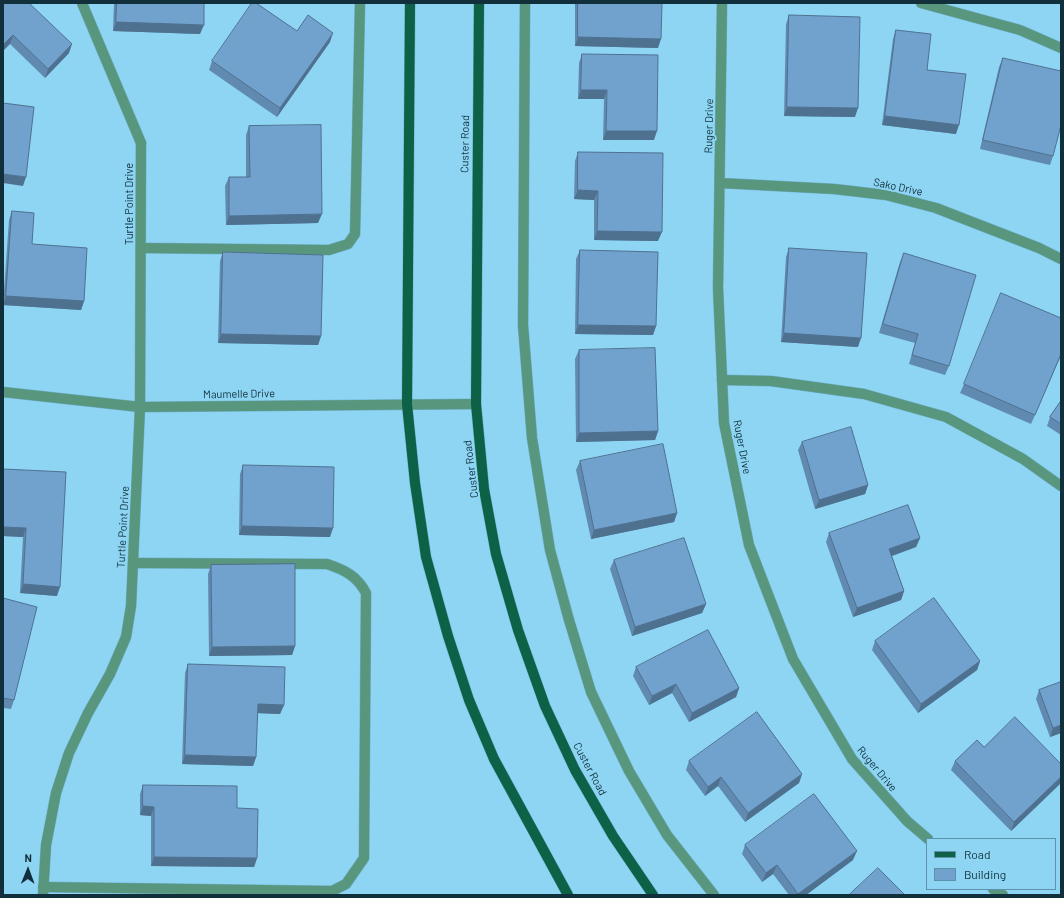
<!DOCTYPE html>
<html>
<head>
<meta charset="utf-8">
<style>
  body { margin:0 }
  #map { position:relative; width:1064px; height:898px; overflow:hidden; background:#8dd5f3; font-family:Barlow,sans-serif }
  canvas { display:block }
  .frame { position:absolute; inset:0; border:4px solid #12303c; pointer-events:none }
  .legend { position:absolute; left:926px; top:838px; width:130px; height:52px; box-sizing:border-box; background:#8dd5f3; border:1px solid #5c93aa; margin:0; padding:5px 7px; list-style:none; font-size:12px; color:#12303c }
  .legend li { display:flex; align-items:center; gap:8px; height:20px }
  .legend b { width:20px; border:1px solid #5c93aa }
  .north { position:absolute; left:8px; top:850px; width:40px; height:40px; -webkit-text-stroke:3px #8dd5f3; paint-order:stroke; rotate:1deg; font-size:11px; font-weight:700; line-height:16px; text-align:center; color:#12303c }
  .north::after { content:''; display:block; margin:auto; width:14px; height:18px; background:#12303c; clip-path:polygon(50% 0,100% 100%,50% 72%,0 100%) }
</style>
</head>
<body>
<div id="map">
<canvas width="1064" height="898"></canvas>
<div class="frame"></div>
<ul class="legend">
<li><b style="height:5px;background:#0c6147"></b>Road</li>
<li><b style="height:11px;background:#71a1cd"></b>Building</li>
</ul>
<div class="north">N</div>
</div>
<script>
const context = document.querySelector('canvas').getContext('2d');
context.lineJoin = 'round';
function strokePath(path, color, width, dash) {
  context.strokeStyle = color;
  context.lineWidth = width;
  context.lineCap = dash ? 'butt' : 'round';
  context.setLineDash(dash || []);
  context.stroke(path);
}
function fill(path, color) {
  context.fillStyle = color;
  context.fill(path, 'evenodd');
}
function write(font, color, halo, rows, align = 'center') {
  context.font = font + ' Barlow,sans-serif';
  context.lineWidth = 4;
  context.setLineDash([]);
  context.textBaseline = 'middle';
  context.strokeStyle = halo;
  context.fillStyle = color;
  for (const [text, x, y, turn = 0] of rows) {
    context.save();
    context.translate(x, y);
    context.rotate((+turn || 0) * Math.PI / 180);
    context.textAlign = isNaN(turn) ? turn : align;
    if (halo) context.strokeText(text, 0, 0);
    context.fillText(text, 0, 0);
    context.restore();
  }
}
const service = new Path2D(`
  M82,3L141,143
  M525,3L523,325L532,438L550,550L569,620L591,692L629,771L667,835L714,895
  M921,3L1020,30L1061,48
  M141,248L329,250L348,244L355,234L360,3
  M722,380L771,381L864,394L946,417L1023,459L1061,486
  M43,887L332,891L346,884L364,858L366,593C357,576 345,570 327,564L133,563`);
const minor = new Path2D(`
  M722,3L718,288L724,423L749,545L793,659L852,759L907,821L928,839
  M720,183L834,189L886,195L936,208L1039,248L1061,259
  M993,889L1003,895
  M43,895L46,845L56,793L69,753L88,713L110,674L126,637L131,606L140,407L141,143`);
const tertiary = new Path2D(`
  M3,392L140,407L476,404`);
const primary = new Path2D(`
  M410,3L407,404L415,483L426,557L448,636L469,700L494,759L568,895
  M479,3L476,404L484,489L496,554L518,630L545,706L575,770L613,836L653,895`);
const wall = new Path2D(`
  M3,3L69,53L45,78L10,44Z
  M114,3H204L200,34L113,31Z
  M575,3H662L658,48L575,46Z
  M789,15L855,117L784,116L786,24Z
  M896,30L927,70L956,134L882,125L893,39Z
  M297,31L330,42L277,117L209,70L212,61Z
  M582,54L654,140H603L604,99H578L579,63Z
  M1003,58L1053,156L1050,165L980,149L999,67Z
  M249,126L318,223L226,225L225,186L229,177H246V135Z
  M578,152L658,241L594,240V200L574,199L575,161Z
  M12,211L32,244L84,301L81,310L3,305L9,220Z
  M789,248L858,347L781,342L786,257Z
  M580,250L656,326L653,335L575,334L576,259Z
  M223,252L321,336L318,345L218,343L220,261Z
  M904,253L949,366L945,375L909,364L915,343L879,333L900,262Z
  M1061,318V355L1031,424L960,393L964,384Z
  M579,350L658,431L655,440L576,442L575,359Z
  M1061,401V435L1047,426L1050,417Z
  M802,442L868,485L865,494L815,509L798,450Z
  M580,461L677,513L674,522L591,539L576,470Z
  M243,465L330,537L239,535L240,474Z
  M3,469L57,596L20,593L23,537L3,536Z
  M829,533L920,538L916,547L892,556L904,591L901,600L853,617L826,542Z
  M614,560L706,604L702,613L632,636L610,569Z
  M211,565L295,646L292,655L209,656L208,574Z
  M3,598L14,700L11,709L3,708Z
  M875,641L980,661L977,670L918,713L872,650Z
  M188,664L284,705L280,714L257,713L256,757L253,766L182,764L185,673Z
  M636,667L739,688L736,697L689,722L672,693L649,705L633,676Z
  M1061,682V733L1050,737L1036,699L1039,690Z
  M984,747L1061,764V783L1011,831L951,770L955,761Z
  M689,761L802,774L799,783L745,822L718,786L705,796L686,770Z
  M143,785L237,808L257,858L254,867L151,866V816L140,815V794Z
  M745,845L853,860L806,895H789L773,874L762,882L742,854Z`);
const shadedWall = new Path2D(`
  M116,22L204,25L200,34L113,31Z
  M333,33L330,42L277,117L280,108Z
  M13,35L10,44L3,51V45Z
  M578,37L661,39L658,48L575,46Z
  M72,44L69,53L45,78L48,69Z
  M581,90H607L604,99H578Z
  M787,107L858,108L855,117L784,116Z
  M885,116L959,125L956,134L882,125Z
  M606,131H657L654,140H603Z
  M3,174L26,177L23,186L3,183Z
  M578,190L598,191L594,200L574,199Z
  M322,214L318,223L226,225L229,216Z
  M597,231L662,232L658,241L594,240Z
  M6,296L84,301L81,310L3,305Z
  M578,325L656,326L653,335L575,334Z
  M784,333L861,338L858,347L781,342Z
  M221,334L321,336L318,345L218,343Z
  M1061,354V355L1031,424L1035,415Z
  M658,431L655,440L576,442L579,433Z
  M868,485L865,494L815,509L819,500Z
  M677,513L674,522L591,539L594,530Z
  M242,526L333,528L330,537L239,535Z
  M3,527L26,528L23,537L3,536Z
  M920,538L916,547L886,558L889,549Z
  M23,584L60,587L57,596L20,593Z
  M904,591L901,600L853,617L857,608Z
  M706,604L702,613L632,636L635,627Z
  M295,646L292,655L209,656L212,647Z
  M980,661L977,670L918,713L921,704Z
  M676,684L672,693L649,705L652,696Z
  M739,688L736,697L689,722L692,713Z
  M258,704L284,705L280,714L254,713Z
  M1061,725V733L1050,737L1053,728Z
  M185,755L256,757L253,766L182,764Z
  M802,774L799,783L745,822L748,813Z
  M721,777L718,786L705,796L708,787Z
  M1061,777V783L1011,831L1014,822Z
  M143,806L154,807L151,816L140,815Z
  M857,851L853,860L806,895H798V894Z
  M154,857L257,858L254,867L151,866Z
  M777,865L773,874L762,882L766,873Z`);
const building = new Path2D(`
  M3,3H29L72,44L48,69L13,35L3,45Z
  M117,3H204V25L116,22Z
  M252,3H256L297,31L308,15L333,33L280,108L212,61Z
  M578,3H662L661,39L578,37Z
  M789,15L860,17L858,108L787,107Z
  M896,30L931,34L927,70L966,74L959,125L885,116Z
  M582,54L658,55L657,131H606L607,90H581Z
  M1003,58L1061,71V125L1053,156L983,140Z
  M3,103L34,107L26,177L3,174Z
  M321,125L322,214L229,216V177H250L249,126Z
  M578,152L663,153L662,232L597,231L598,191L578,190Z
  M12,211L34,213L32,244L87,248L84,301L6,296Z
  M789,248L867,253L861,338L784,333Z
  M580,250L658,252L656,326L578,325Z
  M223,252L323,255L321,336L221,334Z
  M904,253L976,275L949,366L912,355L918,334L883,324Z
  M1001,293L1061,318V354L1035,415L964,384Z
  M655,348L658,431L579,433V350Z
  M1061,401V424L1050,417Z
  M851,427L868,485L819,500L802,442Z
  M663,444L677,513L594,530L580,461Z
  M243,465L334,467L333,528L242,526Z
  M3,469L66,472L60,587L23,584L26,528L3,527Z
  M908,505L920,538L889,549L904,591L857,608L829,533Z
  M684,538L706,604L635,627L614,560Z
  M295,564V646L212,647L211,565Z
  M3,598L37,607L14,700L3,698Z
  M934,598L980,661L921,704L875,641Z
  M708,630L739,688L692,713L676,684L652,696L636,667Z
  M188,664L285,667L284,705L258,704L256,757L185,755Z
  M1061,682V725L1053,728L1039,690Z
  M757,712L802,774L748,813L721,777L708,787L689,761Z
  M1015,717L1061,764V777L1014,822L955,761L977,740L984,747Z
  M143,785L237,786V808L258,809L257,858L154,857V807L143,806Z
  M814,794L857,851L798,894L777,865L766,873L745,845Z
  M878,868L905,895H849Z`);
const streetNames = [
  ["Ruger Drive",709,126,-89],
  ["Custer Road",465,144,-89],
  ["Sako Drive",898,187,12],
  ["Turtle Point Drive",129,204,-90],
  ["Maumelle Drive",239,394,-1],
  ["Ruger Drive",742,447,79],
  ["Custer Road",471,469,-97],
  ["Turtle Point Drive",123,527,-87],
  ["Custer Road",590,769,62],
  ["Ruger Drive",877,769,50]
];
strokePath(service, '#72b1cb', 11);
strokePath(minor, '#72b1cb', 11);
strokePath(tertiary, '#72b1cb', 11);
strokePath(primary, '#72b1cb', 11);
strokePath(service, '#58977e', 10);
strokePath(minor, '#58977e', 10);
strokePath(tertiary, '#58977e', 10);
strokePath(primary, '#0c6147', 10);
fill(wall, '#618ab0');
fill(shadedWall, '#4f7190');
fill(building, '#71a1cd');
strokePath(building, '#4f7190', 1);
write('11px', '#12303c', '#8dd5f3', streetNames);
</script>
</body>
</html>
